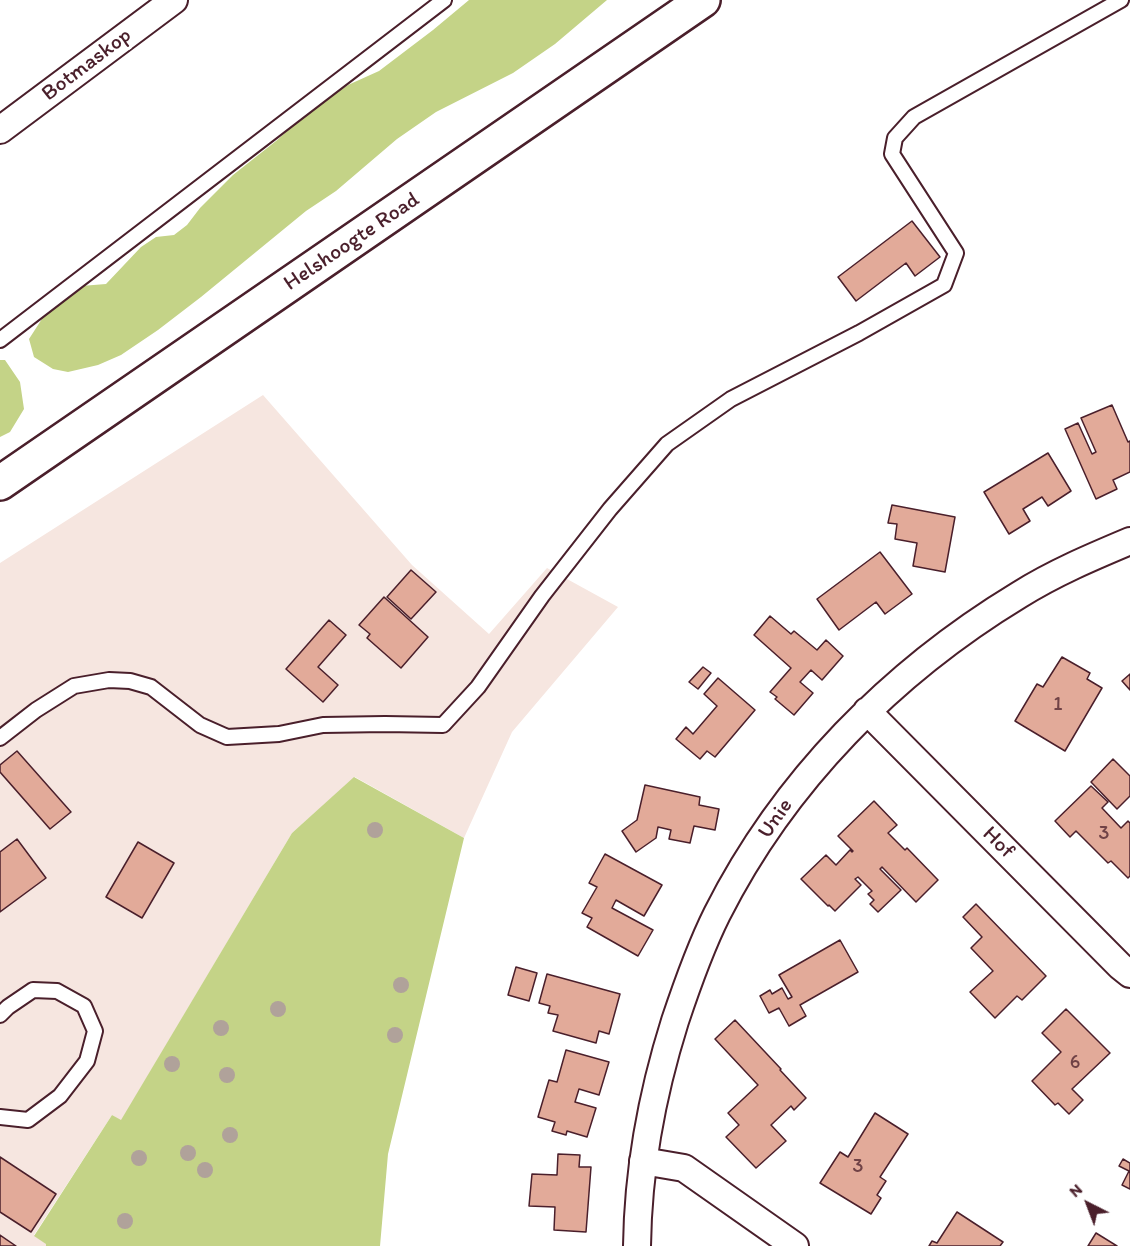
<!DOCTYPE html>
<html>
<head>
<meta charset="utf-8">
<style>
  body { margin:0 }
  #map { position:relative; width:1130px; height:1246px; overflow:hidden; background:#fff; font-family:Itim,sans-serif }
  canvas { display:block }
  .north { position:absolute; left:1058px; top:1174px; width:60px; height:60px; -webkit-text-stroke:4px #fff; paint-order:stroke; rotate:318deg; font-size:16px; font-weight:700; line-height:24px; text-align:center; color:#4a1f2b }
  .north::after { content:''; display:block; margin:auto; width:21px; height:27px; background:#4a1f2b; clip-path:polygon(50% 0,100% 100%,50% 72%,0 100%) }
</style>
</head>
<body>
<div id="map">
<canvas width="1130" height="1246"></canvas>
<div class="north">N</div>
</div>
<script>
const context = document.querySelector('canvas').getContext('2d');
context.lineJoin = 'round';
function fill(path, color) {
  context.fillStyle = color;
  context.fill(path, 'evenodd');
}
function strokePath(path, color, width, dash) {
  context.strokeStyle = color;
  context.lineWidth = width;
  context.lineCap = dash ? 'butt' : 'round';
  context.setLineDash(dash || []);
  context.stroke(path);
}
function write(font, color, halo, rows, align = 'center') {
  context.font = font + ' Itim,sans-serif';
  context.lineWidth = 6;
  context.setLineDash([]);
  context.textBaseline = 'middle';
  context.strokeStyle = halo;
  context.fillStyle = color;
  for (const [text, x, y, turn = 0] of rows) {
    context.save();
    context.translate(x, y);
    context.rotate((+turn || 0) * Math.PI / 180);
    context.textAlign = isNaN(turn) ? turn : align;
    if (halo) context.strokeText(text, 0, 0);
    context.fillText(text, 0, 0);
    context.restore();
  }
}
const built = new Path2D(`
  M263,395L412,565L489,634L547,568L618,607L512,732L464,838L355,777L292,833L121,1121L112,1115L34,1235L47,1244L46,1246H0V563Z`);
const green = new Path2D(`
  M469,0H607L555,44L513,73L436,112L397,139L336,191L306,211L201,297L158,330L121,355L98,365L68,372L53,369L34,357L29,339L47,311L81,286L106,284L141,247L156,237L174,235L187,225L200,208L233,175L276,141L307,113L348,85L379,71L433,30Z
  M0,360H5L20,382L24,409L10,432L0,437Z
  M354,777L464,838L388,1154L380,1246H46V1244L34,1236L112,1115L121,1120L292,833Z`);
const building = new Path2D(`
  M912,221L940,257L915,276L906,263L856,301L838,277Z
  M1112,405L1128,442L1130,441V472L1113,480L1117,489L1096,499L1065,429L1078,423L1092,454L1096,452L1081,418Z
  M1048,453L1071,491L1048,506L1042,497L1023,509L1030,521L1009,534L984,492Z
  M892,505L955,517L945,572L913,566L917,543L895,539L897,524L888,523Z
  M880,552L912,594L885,614L876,602L839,630L817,599Z
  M411,570L436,592L411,619L387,597Z
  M384,597L428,637L401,668L367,638L370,634L359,625Z
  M770,616L791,634L794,631L817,650L826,640L843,656L822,680L811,670L800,682L813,693L794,715L775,699L777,697L770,692L791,668L754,635Z
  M329,620L346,635L318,667L338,685L323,702L286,669Z
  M1062,657L1090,673L1087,679L1102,688L1065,751L1015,721L1037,684L1043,687Z
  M703,667L711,673L698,689L689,682Z
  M1130,674V690L1122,681Z
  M718,678L755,710L715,757L707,751L700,759L676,739L686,727L693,734L717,706L704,694Z
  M17,751L71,812L50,829L0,772V765Z
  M1113,759L1130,776V796L1117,809L1091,782Z
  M645,785L700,797L699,805L719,809L715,830L694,826L690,843L669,839L671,830L658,827L656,838L636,852L622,831L637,820Z
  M1091,786L1108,802L1102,808L1121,828L1128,821L1130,823V876L1128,878L1111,861L1108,863L1076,831L1070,837L1055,821Z
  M874,801L897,825L888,833L905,850L907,848L938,880L916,902L882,867L880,869L901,890L878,912L870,904L874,900L868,894L872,891L858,877L855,879L861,885L835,911L829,905L828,906L801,879L826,855L836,865L850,850L852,852L853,851L838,836Z
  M17,839L46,878L0,912V852Z
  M138,842L174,863L142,918L106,897Z
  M605,854L662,885L644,916L616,900L612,908L653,930L638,956L587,927L592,918L582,913L597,887L589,883Z
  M976,904L1046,976L1022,1000L1017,996L995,1018L970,992L993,971L971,948L982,937L963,917Z
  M840,940L858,972L800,1005L806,1016L789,1026L779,1008L769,1013L760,996L770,990L772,994L782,988L788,999L792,997L779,975Z
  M516,967L537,973L529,1001L508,995Z
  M547,974L620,994L609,1034L599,1031L596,1043L553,1031L558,1015L548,1013L550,1006L539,1003Z
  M1066,1009L1110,1053L1072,1089L1083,1100L1069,1114L1058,1103L1055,1105L1032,1081L1061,1052L1042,1033Z
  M735,1020L781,1069L780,1070L806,1098L794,1110L791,1106L771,1125L786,1141L756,1168L726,1137L739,1125L728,1113L758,1085L715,1039Z
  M566,1050L609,1062L599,1095L579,1089L575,1102L596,1108L587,1137L567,1131L566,1135L552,1131L555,1122L538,1117L549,1080L557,1082Z
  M875,1113L908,1134L880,1177L886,1181L877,1195L881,1198L871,1214L820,1183L840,1152L848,1157Z
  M558,1154L580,1155L579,1167H591L586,1232L554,1230L555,1207L529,1206L532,1174L557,1175Z
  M0,1157L56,1194L31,1232L0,1212Z
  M1123,1159L1130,1163V1189L1122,1185L1129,1171L1119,1166Z
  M957,1212L1003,1242L1000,1246H929L932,1241L937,1243Z
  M1096,1233L1117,1246H1088Z
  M0,1235L16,1246H0Z`);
const service = new Path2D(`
  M0,340L444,0
  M0,738L36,710L74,686L109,680L130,681L151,687L200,725L227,737L279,734L323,725L385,724L443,725L478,687L542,596L610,509L667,444L731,399L859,333L944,285L956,253L892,154L895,138L914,117L1121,0
  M0,1015L8,1007L33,990L57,991L84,1006L95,1031L87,1061L60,1096L28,1120L0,1117`);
const minor = new Path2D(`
  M0,130L174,0
  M867,711L1120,966L1130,974
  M643,1161L684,1168L795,1246
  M637,1246C638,1169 652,1094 675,1021C687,985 700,948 717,914C784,781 892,672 1019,595C1054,573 1092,557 1130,541`);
const secondary = new Path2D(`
  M0,483L703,0`);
const trees = [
  [375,830],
  [401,985],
  [278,1009],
  [221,1028],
  [395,1035],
  [172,1064],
  [227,1075],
  [230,1135],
  [188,1153],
  [139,1158],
  [205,1170],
  [125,1221]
];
const numberNames = [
  ["1",1058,705],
  ["3",1104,834],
  ["6",1075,1063],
  ["3",858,1167]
];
const streetNames = [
  ["Botmaskop",87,65,-37],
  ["Helshoogte Road",352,242,-34],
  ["Unie",776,819,-55],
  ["Hof",998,843,45]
];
fill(built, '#f6e6e0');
fill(green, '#c4d387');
fill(building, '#e2aa99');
strokePath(building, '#4a1f2b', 1.5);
strokePath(service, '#4a1f2b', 18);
strokePath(minor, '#4a1f2b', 30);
strokePath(secondary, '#4a1f2b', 38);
strokePath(service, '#fff', 14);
strokePath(minor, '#fff', 26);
strokePath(secondary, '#fff', 33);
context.fillStyle = '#b0a29a';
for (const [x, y] of trees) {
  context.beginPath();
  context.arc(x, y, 8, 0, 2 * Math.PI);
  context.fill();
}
write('20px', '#704246', null, numberNames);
write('22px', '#4a1f2b', '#fff', streetNames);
</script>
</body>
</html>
